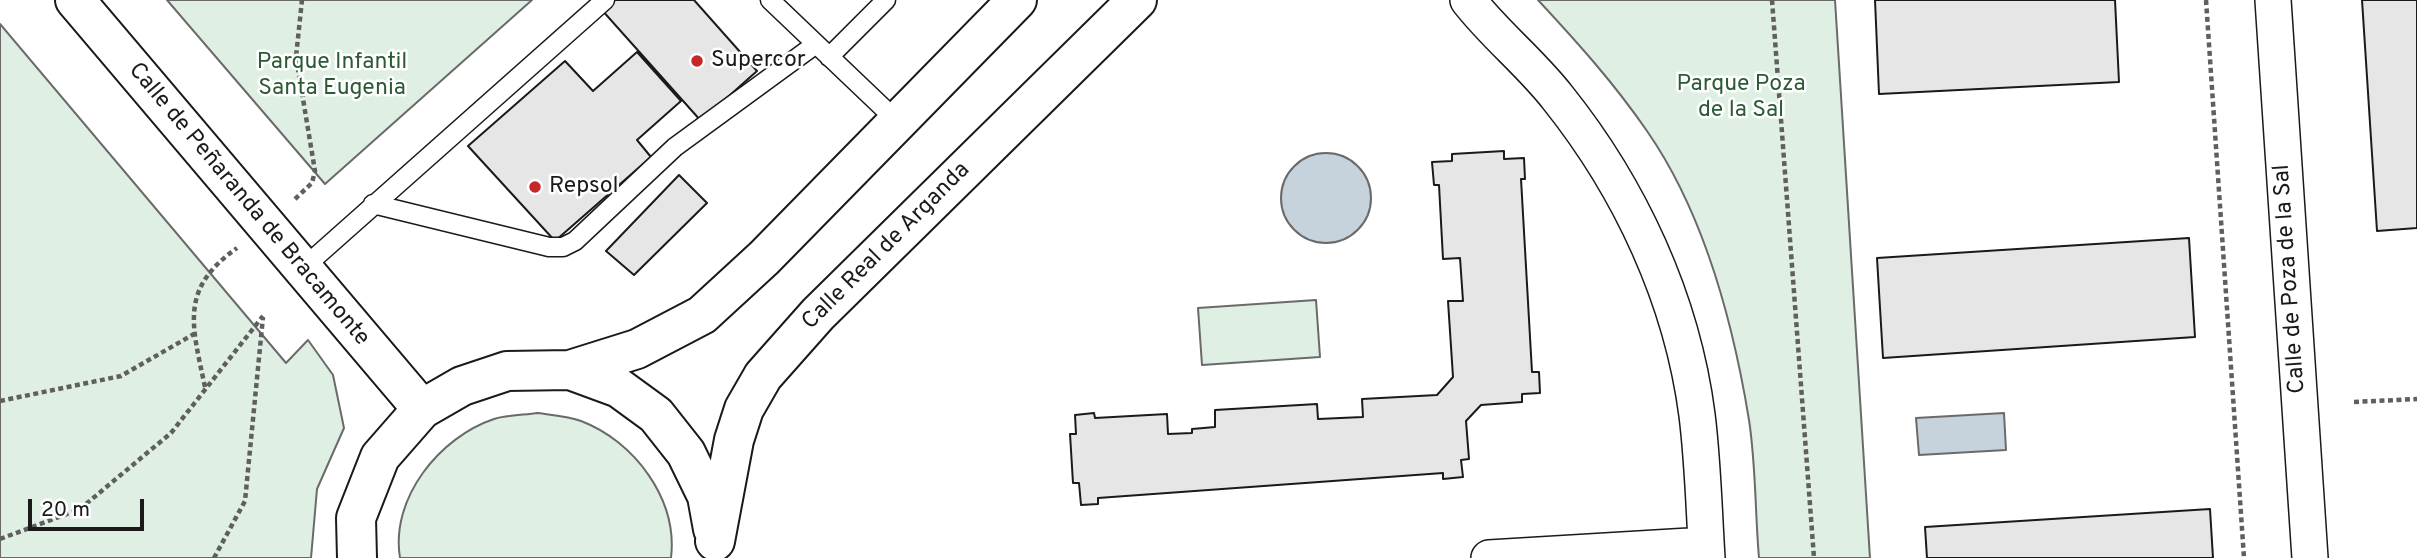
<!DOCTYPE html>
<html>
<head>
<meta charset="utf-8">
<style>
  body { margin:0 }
  #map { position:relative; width:2417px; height:558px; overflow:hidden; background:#fff; font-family:Overpass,sans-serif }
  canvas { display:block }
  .scale { position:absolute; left:28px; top:499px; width:116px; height:32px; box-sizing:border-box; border:4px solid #1a1a1a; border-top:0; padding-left:9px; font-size:21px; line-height:24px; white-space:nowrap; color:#1a1a1a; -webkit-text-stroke:5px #fff; paint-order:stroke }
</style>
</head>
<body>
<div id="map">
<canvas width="2417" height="558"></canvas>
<div class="scale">20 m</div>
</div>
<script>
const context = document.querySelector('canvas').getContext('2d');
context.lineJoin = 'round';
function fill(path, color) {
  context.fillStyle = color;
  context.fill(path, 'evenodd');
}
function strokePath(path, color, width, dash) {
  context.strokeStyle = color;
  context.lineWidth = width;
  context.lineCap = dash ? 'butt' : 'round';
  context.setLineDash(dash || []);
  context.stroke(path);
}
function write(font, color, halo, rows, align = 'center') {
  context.font = font + ' Overpass,sans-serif';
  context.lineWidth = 5;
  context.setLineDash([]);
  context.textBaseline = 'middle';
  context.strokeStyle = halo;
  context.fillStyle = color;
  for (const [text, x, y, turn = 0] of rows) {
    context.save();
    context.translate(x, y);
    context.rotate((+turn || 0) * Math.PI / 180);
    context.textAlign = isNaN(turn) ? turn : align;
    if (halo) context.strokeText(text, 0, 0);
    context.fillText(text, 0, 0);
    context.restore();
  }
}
const green = new Path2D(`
  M167,0H532L325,184Z
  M1538,0H1835L1870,558H1759C1755,512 1756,465 1749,420C1733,322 1704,213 1647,131C1614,83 1577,42 1538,0Z
  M0,24L286,363L308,340L333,375L344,428L317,489L311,558H0Z
  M1316,300L1320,357L1202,365L1198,308Z
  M538,413C551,415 568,416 581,421C634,441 678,499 671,558H400C390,498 440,437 494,419C507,415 524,415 538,413Z`);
const water = new Path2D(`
  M1281 198a45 45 0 1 1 90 0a45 45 0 1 1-90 0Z
  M2004,413L2006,450L1919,455L1916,418Z`);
const building = new Path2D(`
  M593,0H694L757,71L701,121Z
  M1875,0H2115L2119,82L1879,94Z
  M2362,0H2417V228L2377,231Z
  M637,52L681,101L637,140L651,157L555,241L468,146L565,61L593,91Z
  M1504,151V159L1524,158L1525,179H1521L1532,372H1539L1540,393L1522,394V402L1481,405L1466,421L1469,459L1461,460L1463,477L1443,479V473L1098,498V504L1081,505L1079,483H1073L1070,434H1076L1075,415L1094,413L1095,418L1167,414L1168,434L1192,433V429L1215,427V410L1317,404L1318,419L1363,417L1362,399L1437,395L1453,377L1448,301H1463L1460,258L1443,259L1439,185H1434L1432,162L1452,161V154Z
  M679,175L707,203L634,275L606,251Z
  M2189,238L2195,337L1883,358L1877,258Z
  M2210,509L2213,558H1927L1925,527Z`);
const path = new Path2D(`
  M1772,0L1814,558
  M2206,0L2244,558
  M295,199L312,183L315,171L296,57L302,0
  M205,387C192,325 179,289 237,248
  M0,401L121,376L194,334
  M2354,402L2417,399
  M0,539L80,509L171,433L263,316
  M214,558L245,501L263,317`);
const lane = new Path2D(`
  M770,0L898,122
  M829,57L886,0
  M373,204L549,247H563L575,241L675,147L816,44
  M302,269L605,0`);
const street = new Path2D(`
  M1468,0C1495,35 1531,63 1558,98C1630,188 1682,299 1697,415C1703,462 1704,511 1707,558
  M2273,0L2310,558
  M1489,558L1706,545`);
const secondary = new Path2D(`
  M75,0L422,409`);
const primary = new Path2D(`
  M570,370L637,349L702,315L764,258L1017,0
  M715,541L734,440L744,409L763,376L818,314L1137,0
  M357,558L356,518L380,457L422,409L462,386L507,371L570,370L619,388L656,415L686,453L707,496L713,529`);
const markers = [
  [697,61,7,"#c62828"],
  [535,187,7,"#c62828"]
];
const poiNames = [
  ["Supercor",711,61],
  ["Repsol",549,187]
];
const parkNames = [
  ["Parque Infantil",332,63],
  ["Santa Eugenia",332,89],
  ["Parque Poza",1741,85],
  ["de la Sal",1741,111]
];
const streetNames = [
  ["Calle de Peñaranda de Bracamonte",248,205,50],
  ["Calle Real de Arganda",887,247,-45],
  ["Calle de Poza de la Sal",2291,279,-94]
];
fill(green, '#e0efe3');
strokePath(green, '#6a6a6a', 2);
fill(water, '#c6d2dc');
strokePath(water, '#6a6a6a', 2);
fill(building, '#e6e6e6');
strokePath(building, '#1a1a1a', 2);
strokePath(lane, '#1a1a1a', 21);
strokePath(street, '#1a1a1a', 38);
strokePath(secondary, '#1a1a1a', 42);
strokePath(primary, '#1a1a1a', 42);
strokePath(path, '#5f5f5f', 4.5, [5, 3.5]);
strokePath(lane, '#fff', 18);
strokePath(street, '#fff', 35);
strokePath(secondary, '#fff', 38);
strokePath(primary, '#fff', 38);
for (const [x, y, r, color] of markers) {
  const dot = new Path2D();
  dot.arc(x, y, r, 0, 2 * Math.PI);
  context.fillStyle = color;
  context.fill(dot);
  strokePath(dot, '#fff', 2.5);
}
write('23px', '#1a1a1a', '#fff', poiNames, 'left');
write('23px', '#2b5a34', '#fff', parkNames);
write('23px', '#1a1a1a', '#fff', streetNames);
</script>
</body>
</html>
